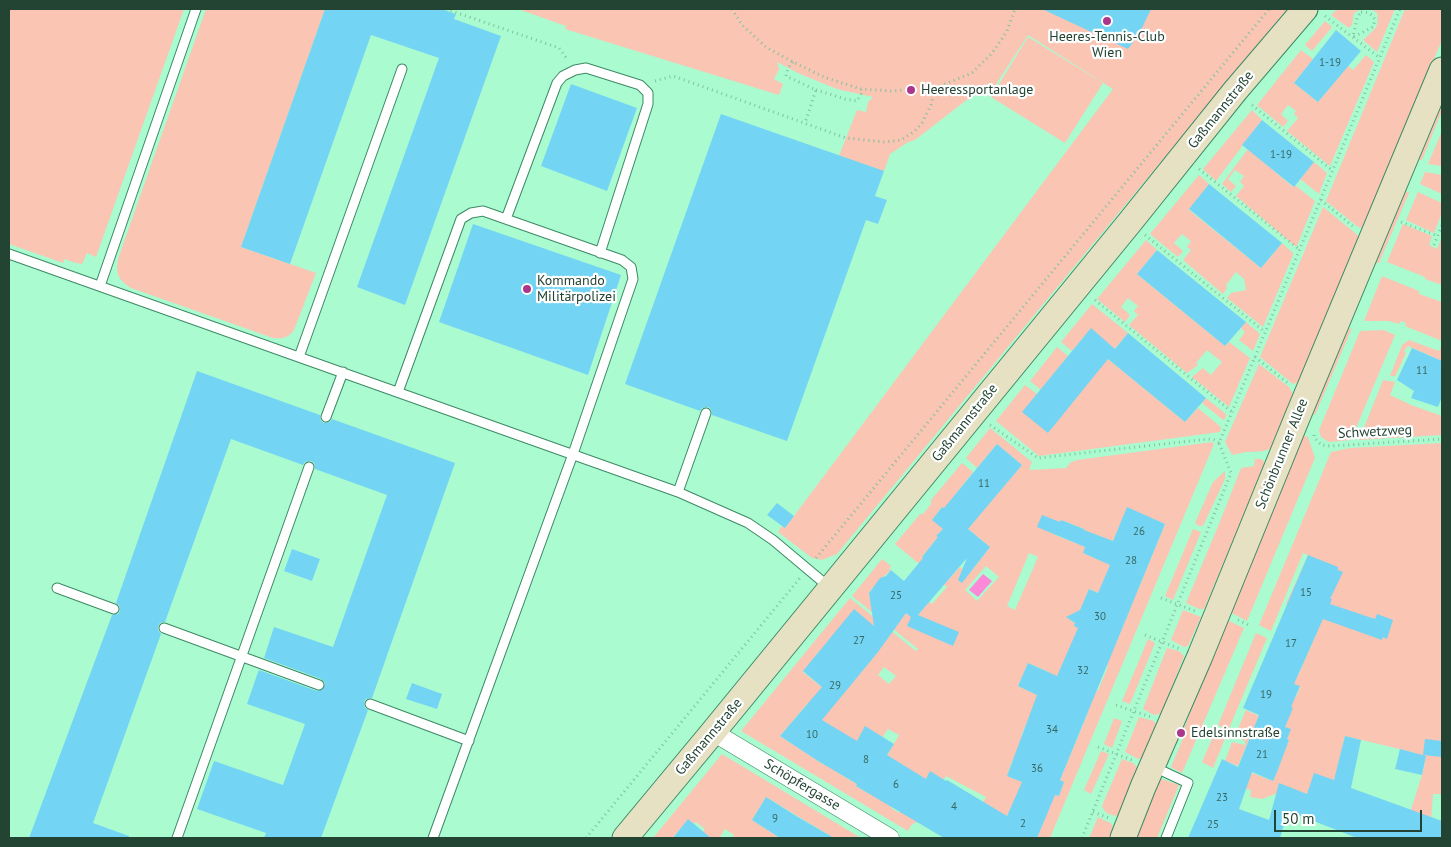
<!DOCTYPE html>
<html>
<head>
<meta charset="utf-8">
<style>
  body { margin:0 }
  #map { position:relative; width:1451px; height:847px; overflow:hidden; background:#abfbd0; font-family:"PT Sans",sans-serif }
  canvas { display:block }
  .frame { position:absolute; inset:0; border:10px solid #234433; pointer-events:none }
  .scale { position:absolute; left:1274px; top:810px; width:148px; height:22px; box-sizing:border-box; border:2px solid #234433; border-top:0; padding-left:6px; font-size:15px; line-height:18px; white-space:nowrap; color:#234433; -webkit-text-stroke:4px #fff; paint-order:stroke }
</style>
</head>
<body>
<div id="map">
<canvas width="1451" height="847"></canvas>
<div class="frame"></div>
<div class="scale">50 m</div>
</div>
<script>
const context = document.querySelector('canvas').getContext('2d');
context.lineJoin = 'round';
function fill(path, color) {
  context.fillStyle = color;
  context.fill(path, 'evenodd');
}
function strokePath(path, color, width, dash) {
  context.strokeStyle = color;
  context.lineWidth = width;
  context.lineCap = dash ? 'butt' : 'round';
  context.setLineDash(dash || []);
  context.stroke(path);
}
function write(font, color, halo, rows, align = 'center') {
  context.font = font + ' "PT Sans",sans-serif';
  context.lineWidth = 4.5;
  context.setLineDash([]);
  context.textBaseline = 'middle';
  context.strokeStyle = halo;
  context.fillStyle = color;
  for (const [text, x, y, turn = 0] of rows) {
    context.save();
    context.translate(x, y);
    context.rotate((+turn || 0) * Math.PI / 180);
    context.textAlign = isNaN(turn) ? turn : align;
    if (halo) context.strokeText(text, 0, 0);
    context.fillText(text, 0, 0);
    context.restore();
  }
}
const green = new Path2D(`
  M9,9H184L96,257L87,253L82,264L76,263L64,259L63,263L9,244Z
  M206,9H325L241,247L316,273L294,330C288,338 283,339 273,338L131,288C117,279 115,272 119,256Z
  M518,9H1287L837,554L822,560L812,558L778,532L782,526L785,528L1113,89L1028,35L993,89L987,87L982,88L915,140L908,142L890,154L884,171L839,156L857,110L866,112L868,102L873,97L837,89L800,74L777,62L779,69L774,79L783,84L779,95L565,29L566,26Z
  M1337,9H1361L1354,13L1352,25L1349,28L1331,15Z
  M1371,9H1395L1377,52L1363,40C1373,30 1380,29 1377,13Z
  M1405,9H1442V40L1363,228L1358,227L1326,201Z
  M1325,21L1332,27L1312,51L1305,45Z
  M1028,37L1103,83L1065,143L991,97Z
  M1301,50L1313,59L1294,83L1318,102L1348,66L1353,70L1366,55L1374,62L1330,166L1287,131L1298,118L1294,114L1296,111L1288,105L1281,114L1288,121L1283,127L1257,105Z
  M1442,98V111L1422,160L1416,159Z
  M1252,110L1262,120L1216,181L1203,169Z
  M1442,131V166L1428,164Z
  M1248,149L1293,187L1295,185L1315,201L1297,246H1295L1236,196L1244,186L1240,182L1244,176L1235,170L1228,179L1236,186L1231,192L1222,184Z
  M1314,162L1327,173L1319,194L1300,179Z
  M1425,172L1442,175V194L1420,184Z
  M1199,175L1209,184L1189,210L1261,268L1282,243L1293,253V255L1263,327L1227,298L1231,293L1246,290L1244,279L1236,272L1226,285L1227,288L1223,294L1183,260L1191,250L1187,247L1191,241L1182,234L1174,243L1183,251L1178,257L1150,234Z
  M1404,190L1409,193L1379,263H1373Z
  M1418,192L1442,203V213L1434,233L1406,220Z
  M1323,207L1360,237L1299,382L1293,384L1260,357Z
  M1403,224L1432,236L1429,245L1437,249L1442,237V285L1425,279V277L1387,262Z
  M1146,240L1157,250L1137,274L1225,346L1229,342L1250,358L1229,407L1192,377L1203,368L1211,375L1222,362L1207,350L1196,363L1198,365L1187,373L1129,325L1138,315L1134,311L1138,306L1128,298L1121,307L1130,315L1125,322L1097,299Z
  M1382,276L1419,291V294L1442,302V341L1405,326L1406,323L1401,321L1399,324L1389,321H1364Z
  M1092,304L1128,333L1115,349L1091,329L1072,351L1061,342Z
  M1246,322L1260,334L1253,351L1239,340L1245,332L1241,328Z
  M1352,328L1315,415L1310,413L1346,330Z
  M1384,330L1395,335L1351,440L1329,442L1321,437L1319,430L1360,331Z
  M1409,340L1439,351L1442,344V361L1408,346L1404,351L1406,353L1395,376H1390L1402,345Z
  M1057,347L1068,356L1041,390L1030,381Z
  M1108,359L1185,422L1198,408L1221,427L1220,432L1039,456L996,421L1025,385L1037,394Z
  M1259,364L1289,387L1294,396L1273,446C1266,453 1258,451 1249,452C1243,452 1238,454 1232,455L1225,442Z
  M1383,380L1395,382L1390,395L1411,405L1442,416V435L1359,440Z
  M1206,398L1226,414V416L1225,419L1223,420L1202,403Z
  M990,428L1032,462L1029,470L1066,468L1071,462L1077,460L1212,442L1214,444L1050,838H1037L1045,817L1013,803L1000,831L976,815L986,797L946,776L918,822L912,824L908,831L741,731L850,598L916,651L918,649L852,596L882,559L891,566L889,569L891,570C885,577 878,577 877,587H873L869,593L870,599L899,622L906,613L915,619L929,602L932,604L947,587L895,544L920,514H923L931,504V500L962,463L973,472L954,496L978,516L1022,465L997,444L977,468L966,458ZM942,507L990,547L969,574L960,567L949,579L922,557L938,537L937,535L943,529L933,519ZM1127,508L1165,524L1138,590L1106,576L1112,560L1102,561L1083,553L1091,533L1113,541ZM1061,520L1084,529L1078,544L1055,535ZM1029,553L1038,557L1015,610L1007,606ZM986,566L999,577L977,601L965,590ZM1089,589L1131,606L1116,643L1074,626L1075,623L1071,621L1079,613ZM1069,649L1108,666L1098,691L1058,675ZM820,650L838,700L803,672ZM1028,663L1049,672L1044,683L1038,681L1033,693L1018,686ZM884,667L896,676L889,684L878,675ZM1045,697L1087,715L1060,780L1064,782L1059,796L1007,776L1012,761L1027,739L1021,736L1027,722L1033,724ZM808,703L822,710L818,718L844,734L824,765L780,736ZM866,727L877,734L876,736L881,739L888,729L899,735L885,759L898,762L923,778L899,813L891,808L892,806L869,792L868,793L856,786L857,784L838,773Z
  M1303,435L1308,437L1315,458L1247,621L1228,611Z
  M1442,443V794H1433L1430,835H1425L1424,838H1402L1422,775L1425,763L1412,752L1345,736L1329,803L1291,788L1262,799L1250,797L1251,790L1243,788L1250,772L1270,780L1280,765L1277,764L1284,744L1287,745L1289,740L1287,739L1290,729L1285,727L1280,703L1296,697L1300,687L1287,682L1291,672L1299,674L1303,664L1299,662L1307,655L1316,634L1314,616L1286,604L1308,555L1303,553L1271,631L1259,625L1331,452L1350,448Z
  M1255,459C1266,458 1265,462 1262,471L1204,609H1199L1186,603L1219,524L1241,468L1254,466Z
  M1225,471V479L1203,526H1199L1195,523L1213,482Z
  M1193,529L1201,532L1173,600L1165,596Z
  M1183,610L1201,617L1188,646L1184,647L1171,640Z
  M1225,619L1244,628L1182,773L1171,767L1184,736L1182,734L1189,716L1185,714Z
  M1256,633L1267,638L1228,731L1218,725Z
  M1148,639L1155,643L1130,704L1122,701Z
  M1167,648L1179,651L1184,656L1161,714L1154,715L1143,709Z
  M1246,710L1259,716L1238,766L1225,761L1232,742L1245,745V741L1235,736Z
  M1139,717L1154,721L1156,724L1143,757L1138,759L1125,752Z
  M1114,718L1122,721L1112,748L1104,744Z
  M1215,732L1226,736L1213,768L1202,762Z
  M1101,751L1109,754L1091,794L1084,790Z
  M722,754L861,838H827L829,835L766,797L752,820L780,838H732L734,835L725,829L720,837L722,838H698L705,829L696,822L693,824L688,820L674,836L676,838H653Z
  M1122,759L1133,763L1138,768L1118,816C1110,815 1105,814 1102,806Z
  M1159,778L1179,785L1157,838H1134Z
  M1098,817L1112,824L1113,827L1109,838H1089Z`);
const water = new Path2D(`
  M983,574L992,581L978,597L969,590Z`);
const building = new Path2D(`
  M325,9H441L456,14L454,19L501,36L405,305L357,287L439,58L371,35L290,264L241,247Z
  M1042,9H1151L1139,34L1128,49Z
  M1336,30L1361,51L1318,102L1294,83Z
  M571,84L637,108L607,191L541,166Z
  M721,114L884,171L875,196L887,200L878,224L866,220L787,441L712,415L711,409L708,407L702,408L700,411L625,384Z
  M1262,120L1314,162L1294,187L1242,145Z
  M1209,184L1282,243L1261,268L1189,209Z
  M473,224L621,275L588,375L439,322Z
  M1157,250L1246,322L1225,346L1137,274Z
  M1091,328L1115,349L1128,333L1206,398L1185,422L1108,359L1048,433L1022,412Z
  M1412,348L1442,361V397L1438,407L1411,398L1414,391L1397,380Z
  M197,371L320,415L321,421L324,423L330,422L332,419L455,463L372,698L366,699L364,702L365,708L368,710L321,838H264L266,833L197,809L214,761L283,785L305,724L247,704L257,675L259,670L317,691L323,689L325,683L321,679L264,658L274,627L333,647L387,495L315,469L314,463L311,461L305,462L303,465L231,439L165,622L160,623L158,626V630L161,634L93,823L129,836V838H29L112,615L118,614L120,611L119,605L116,603Z
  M997,444L1022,465L968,529L990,547L962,583L958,580L967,558L918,615L959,632L953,646L907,626L911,617L906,613L878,652L822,720L857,741L865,726L894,744L887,755L926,779L930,771L946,781L947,780L1007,816L1022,782L1007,776L1037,695L1018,686L1028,663L1057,676L1078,628L1074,626L1075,623L1066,617L1080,610L1089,589L1098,593L1110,565L1083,553L1085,547L1037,527L1042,515L1060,522L1061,520L1084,529V530L1113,541L1127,507L1165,524L1060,780L1064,782L1059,796L1055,795L1037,838H944L856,786L857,784L818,761L780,736L822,687L803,671L854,609L874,626L869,593L880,578L886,576L891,570L904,581L923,558L922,557L938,537L936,536L943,529L932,520L942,507L944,508Z
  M777,503L794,516L785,528L767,515Z
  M292,549L320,559L312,581L284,571Z
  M1308,555L1338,567V570L1343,572L1330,599H1332L1330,604L1375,619L1377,614L1393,620L1387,639L1383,637L1382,640L1323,619L1294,684L1300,686L1291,707L1293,708L1285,727L1291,729L1287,739L1289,740L1277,772L1273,781L1252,772L1239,809L1269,820L1279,783L1307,794L1314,773L1334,780L1345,736L1361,740L1351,788L1442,821V838H1357L1288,811L1280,838H1188L1222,759L1238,767L1259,715L1243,708Z
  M412,683L442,694L437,709L406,699Z
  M1425,739L1442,741V757L1423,755Z
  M1400,749L1426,756L1422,775L1395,769Z
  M766,797L798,817L834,838H780L752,820Z
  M688,819L711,838H673Z`);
const path = new Path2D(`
  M446,9L559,48L567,59
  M732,9L742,25L766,47L793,62L824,77L842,83L861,89L891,91L935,88L972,73L993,52L1007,31L1015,9
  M1361,12C1369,12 1372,14 1375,20L1373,27L1353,37L1357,18Z
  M1325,16L1380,58
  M793,62L788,68L786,76L816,90L805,123
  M655,81L673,76L846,138L885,142L901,140L915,131L922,123L931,105L935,88
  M816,90L845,99L857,101L861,94V89
  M1252,105L1333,171
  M1199,169L1300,250
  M1321,200L1354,227
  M1401,222L1438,236
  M1145,235L1265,332
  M1434,245L1442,225
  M1095,300L1232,412
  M1255,357L1289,384
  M990,425L1038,458L1208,439L1214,440L1219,443
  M1314,435V437L1321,445L1331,446L1442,439
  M816,558L1269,9
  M1161,598L1195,611
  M1238,620L1251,626
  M1145,635L1180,649
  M1116,705L1151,717
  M1098,747L1132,760
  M1093,812L1109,818
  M586,838L800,578
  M1082,838L1231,473L1219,443L1400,9`);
const lane = new Path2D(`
  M506,219L557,83L563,76L575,70L586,68L640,85L648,93V104L600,253
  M9,254L678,492L748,523L773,540L829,587
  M100,286L196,9
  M299,357L402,69
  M398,392L461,219L471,213L483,211L622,260L631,267L633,279L573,454L433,838
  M326,417L343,372
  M678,492L706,413
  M57,588L114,609
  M164,628L319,685
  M370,704L469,741
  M1154,767L1188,783L1166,838
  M177,838L309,467`);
const street = new Path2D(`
  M713,732L890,838`);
const secondary = new Path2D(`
  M625,838L713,732L1130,222L1235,91L1305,9
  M1123,838L1143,787L1200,656L1297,418L1442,70`);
const markers = [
  [1107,21,5,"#ad368d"],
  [911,90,5,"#ad368d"],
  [527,289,5,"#ad368d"],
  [1181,733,5,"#ad368d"]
];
const numberNames = [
  ["1-19",1330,63],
  ["1-19",1281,155],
  ["11",1422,371],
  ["11",984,484],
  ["26",1139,532],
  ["28",1131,561],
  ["15",1306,593],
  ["25",896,596],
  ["30",1100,617],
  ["27",859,641],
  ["17",1291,644],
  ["32",1083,671],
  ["29",835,686],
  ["19",1266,695],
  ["34",1052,730],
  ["10",812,735],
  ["21",1262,755],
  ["8",866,760],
  ["36",1037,769],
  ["6",896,785],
  ["23",1222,798],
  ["4",954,807],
  ["9",775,819],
  ["2",1023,824],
  ["25",1213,825]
];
const poiNames = [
  ["Heeres-Tennis-Club",1107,37,"center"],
  ["Wien",1107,53,"center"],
  ["Heeressportanlage",921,90],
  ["Kommando",537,281],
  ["Militärpolizei",537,297],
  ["Edelsinnstraße",1191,733]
];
const streetNames = [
  ["Gaßmannstraße",1221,110,-51],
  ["Gaßmannstraße",965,423,-51],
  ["Schwetzweg",1375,432,-3],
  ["Schönbrunner Allee",1282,454,-68],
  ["Gaßmannstraße",709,737,-50],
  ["Schöpfergasse",802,785,31]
];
fill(green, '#fac5b3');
fill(water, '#fc88d7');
fill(building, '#73d5f3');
strokePath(lane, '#3c8a65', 11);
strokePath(street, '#3c8a65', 19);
strokePath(secondary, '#3c8a65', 27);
strokePath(path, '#80c29f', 3, [1, 4]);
strokePath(lane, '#fff', 9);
strokePath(street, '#fff', 18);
strokePath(secondary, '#e6e1c2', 25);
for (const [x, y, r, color] of markers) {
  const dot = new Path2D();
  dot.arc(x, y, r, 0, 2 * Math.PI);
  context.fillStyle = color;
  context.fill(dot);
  strokePath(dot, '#fff', 2);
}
write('11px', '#376863', null, numberNames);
write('14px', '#234433', '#fff', poiNames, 'left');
write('14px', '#234433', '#fff', streetNames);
</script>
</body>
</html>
